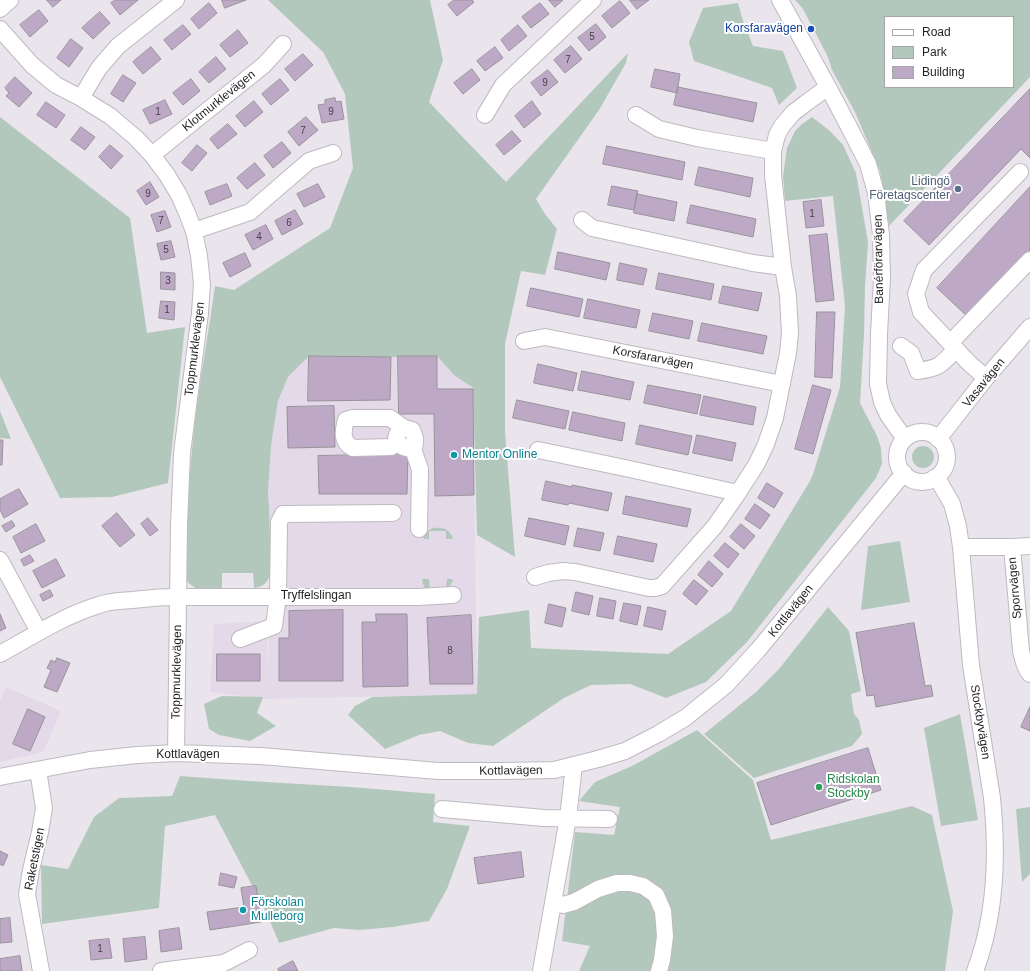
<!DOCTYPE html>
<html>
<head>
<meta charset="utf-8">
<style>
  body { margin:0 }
  #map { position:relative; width:1030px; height:971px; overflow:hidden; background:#eae5ed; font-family:Helvetica,sans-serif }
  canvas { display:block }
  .legend { position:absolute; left:884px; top:16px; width:130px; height:72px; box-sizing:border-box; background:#fff; border:1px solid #a6a5a7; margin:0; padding:5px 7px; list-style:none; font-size:12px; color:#211f22 }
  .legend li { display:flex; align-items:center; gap:8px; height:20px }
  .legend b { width:20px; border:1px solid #a6a5a7 }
</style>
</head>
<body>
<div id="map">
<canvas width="1030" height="971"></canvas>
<ul class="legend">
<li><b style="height:5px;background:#fff"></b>Road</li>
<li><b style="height:11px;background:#b3c8bc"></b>Park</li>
<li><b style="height:11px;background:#bda9c6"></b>Building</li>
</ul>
</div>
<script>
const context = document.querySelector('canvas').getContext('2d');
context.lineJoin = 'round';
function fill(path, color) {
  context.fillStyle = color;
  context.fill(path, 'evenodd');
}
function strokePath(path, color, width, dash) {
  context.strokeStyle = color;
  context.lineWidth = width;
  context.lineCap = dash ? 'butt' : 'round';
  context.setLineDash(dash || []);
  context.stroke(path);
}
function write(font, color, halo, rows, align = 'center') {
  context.font = font + ' Helvetica,sans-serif';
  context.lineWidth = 4;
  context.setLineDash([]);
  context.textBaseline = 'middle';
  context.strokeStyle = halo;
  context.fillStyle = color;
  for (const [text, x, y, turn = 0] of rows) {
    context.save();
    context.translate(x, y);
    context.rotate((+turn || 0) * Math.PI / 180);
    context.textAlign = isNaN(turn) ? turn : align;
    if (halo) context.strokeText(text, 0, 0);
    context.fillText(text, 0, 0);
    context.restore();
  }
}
const built = new Path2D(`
  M309,356L391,357L437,356L454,375L473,389L477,694L267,699L210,692L214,624L267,621L268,675L271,573L269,507L268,492L271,446L278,401L288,377Z
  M6,687L61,711L43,752L0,762V701Z`);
const green = new Path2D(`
  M268,0H430L443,60L429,102L506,182L628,53L626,63L599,110L536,199L545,214L557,229L545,275L521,271L505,344V432L515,557L477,535L473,388L454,375L437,356L391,357L309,356L288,377L278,401L271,446L268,492L269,507L271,573C267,583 265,586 254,588L253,573H222V590C210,591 196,592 188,582C186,580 185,576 183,574C187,515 190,456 198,398C203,361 210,324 215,286L234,290L330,228L353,168L345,94L323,52Z
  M795,0H1030V77L889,226L880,171L855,112L832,70L828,57L803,9ZM885,17H1013V87H885Z
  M738,3L743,21L753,46L783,51L797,88L779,105L772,88L694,61L689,42L703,8Z
  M0,117L130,218L147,333L185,327L168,483L112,497L60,498L0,377Z
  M812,117L830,131L843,145L856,173L868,242L865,287L864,335L860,403L877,436L881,448L882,464L876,478L747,642L706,682L666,698L630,684L591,685L564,698L493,746L468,743L440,731L419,735L385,749L348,715L355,706L372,697L477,694L479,617L529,610L531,648L668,654L731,611L810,481L813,474L840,387L845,306L833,196L785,201L783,176L787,148L795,131L802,124Z
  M0,411L11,439L0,438Z
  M912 457a11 11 0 1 1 22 0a11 11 0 1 1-22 0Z
  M433,528C443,527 450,529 453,539H446V531H429V539H423C425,533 427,531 433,528Z
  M900,541L910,602L861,610L868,546Z
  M422,579H429L430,588H446L447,579H452L453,581L447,589H425L423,584Z
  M828,607L849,631L861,691L851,694L854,714L859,720L862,734L852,746L754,778L704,734L756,692L779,669Z
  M222,696L263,697L257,713L276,726L250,741L219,735L209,729L204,704Z
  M960,714L978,820L941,826L924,728Z
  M697,730L753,780L771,840L912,806L932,815L953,911L945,971H579L590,946L562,941L575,832L614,835L620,807L579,801L595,782L632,766Z
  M180,776L249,781L351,787L435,794L433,822L470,826L447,889L429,921L392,927L360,930L334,928L279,943L267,914L215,815L165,826L159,908L42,924L41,865L68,869L94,817L119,798L172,796Z
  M1030,807V874L1022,882L1016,809Z`);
const building = new Path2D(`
  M47,0H61L53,7Z
  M115,0H138L120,15L111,3Z
  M222,0H246L225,8Z
  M454,0H472L474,2L457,16L448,5Z
  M549,0H563L555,7Z
  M630,0H649L637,9Z
  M620,1L630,13L612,28L602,16Z
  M209,3L217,13L199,29L191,19Z
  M540,3L549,14L531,28L522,17Z
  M39,10L48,21L30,37L20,25Z
  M100,12L110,23L93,39L82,28Z
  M596,24L606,37L589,51L578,38Z
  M183,25L191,34L172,50L164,40Z
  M518,25L527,36L509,51L501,40Z
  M238,30L248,43L230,57L220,45Z
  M71,39L83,48L69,67L57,58Z
  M571,46L582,59L565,73L554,60Z
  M151,47L161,59L143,74L133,62Z
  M495,47L503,58L485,71L477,61Z
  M303,54L313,65L295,81L285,69Z
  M216,57L226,69L209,83L199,72Z
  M472,69L480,80L463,94L454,83Z
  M655,69L680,74L677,93L651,87Z
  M548,70L558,82L541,96L531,83Z
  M123,75L136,83L123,102L111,94Z
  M15,77L32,93L19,107L6,96L9,93L5,88Z
  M191,79L200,91L183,105L173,93Z
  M280,79L289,90L271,105L262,94Z
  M678,87L757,103L753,122L674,105Z
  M1030,89V158L1021,149L929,245L904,221Z
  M335,98L336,102L341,101L344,119L322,123L318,105L325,104V100Z
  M165,100L172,114L150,124L143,110Z
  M254,101L263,112L245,127L236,116Z
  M532,101L541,114L524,128L515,116Z
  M46,102L65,115L56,128L37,115Z
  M306,117L318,130L299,146L288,132Z
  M228,124L237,134L218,149L210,139Z
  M81,127L95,137L85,150L71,140Z
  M512,131L521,141L504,155L496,145Z
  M282,142L291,153L273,168L264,156Z
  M110,145L123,156L111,169L99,157Z
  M197,145L207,153L192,171L182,163Z
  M607,146L685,162L682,180L603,164Z
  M255,163L265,175L247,189L237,178Z
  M699,167L753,178L750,197L695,185Z
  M150,182L159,197L146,205L137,191Z
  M227,184L232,196L210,205L205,192Z
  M318,184L325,197L304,207L297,194Z
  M612,186L638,191L634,210L608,205Z
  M1030,187V253L969,318L937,288Z
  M637,194L677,202L674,221L634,213Z
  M821,200L824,226L806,228L803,202Z
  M691,205L756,219L753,237L687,223Z
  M295,210L303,224L282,235L275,221Z
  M165,211L171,227L157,232L151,215Z
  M266,225L273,239L253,250L245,235Z
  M827,234L834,300L816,302L809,236Z
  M171,241L175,257L161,260L157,244Z
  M558,252L610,263L606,280L555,269Z
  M245,253L251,266L230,277L223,263Z
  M620,263L647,269L643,285L617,280Z
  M161,272L175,273V290L161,289Z
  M659,273L714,284L711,300L656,289Z
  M723,286L762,293L758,311L719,303Z
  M531,288L583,299L579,317L527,306Z
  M588,299L640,310L636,328L584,318Z
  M161,301L175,302L174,320L159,318Z
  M817,312H835L832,378L815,377Z
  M653,313L693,321L689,339L649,331Z
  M702,323L767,336L763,354L698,341Z
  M309,356L391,357L390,400L308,401Z
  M398,356H437V389H473L474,495L435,496L434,414H399Z
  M538,364L577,373L573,391L534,383Z
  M582,371L634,382L630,400L578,390Z
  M648,385L701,395L697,414L644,403Z
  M813,385L831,390L813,454L795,449Z
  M704,396L756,407L753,425L700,415Z
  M517,400L569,411L565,429L513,418Z
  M334,406L335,447L288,448L287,407Z
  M573,412L625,423L622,441L569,430Z
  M640,425L692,436L688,455L636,444Z
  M697,435L736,443L732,461L693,453Z
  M0,440H3L2,465H0Z
  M408,454L407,494H319L318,456Z
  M546,481L572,487V485L612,493L608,511L569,503L568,505L542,500Z
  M767,483L783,493L774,508L758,498Z
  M19,489L28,504L4,518L0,510V499Z
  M626,496L691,509L687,527L623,514Z
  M755,504L770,515L760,529L745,519Z
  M117,513L135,535L120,547L102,526Z
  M148,518L158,530L150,536L141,524Z
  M529,518L569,526L565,545L525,536Z
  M12,521L15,526L6,532L2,526Z
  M36,524L45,541L21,553L13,537Z
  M741,524L755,536L744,549L730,537Z
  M578,528L604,533L600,551L574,546Z
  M618,536L657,544L653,562L614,554Z
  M725,543L739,554L728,568L714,556Z
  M30,555L34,561L24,566L21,560Z
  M56,559L65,576L42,588L33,571Z
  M709,561L723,574L712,587L698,575Z
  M694,580L708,591L696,605L683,594Z
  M50,590L53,596L43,601L40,595Z
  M576,592L593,596L589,615L572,611Z
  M600,598L616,601L613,619L597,616Z
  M624,603L641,606L637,625L620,621Z
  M549,604L566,608L562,627L545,623Z
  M648,607L666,611L662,630L644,626Z
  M343,610V681H279V638H289V611Z
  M0,614L6,628L0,631Z
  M376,614H407L408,686L363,687L362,622H376Z
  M471,615L473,684H430L427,618Z
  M914,623L925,686L931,685L933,696L876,707L874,695L867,696L856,633Z
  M217,654H260V681H217Z
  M57,658L70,663L57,692L44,687L51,670L47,668L51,660L55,662Z
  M1030,707V731L1021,727Z
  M28,709L45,717L30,751L13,744Z
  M868,748L881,790L771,825L757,783Z
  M0,851L8,855L3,866L0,864Z
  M521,852L524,877L478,884L474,858Z
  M221,873L237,877L234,888L219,885Z
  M256,886L261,922L210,930L207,912L244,907L241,888Z
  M10,918L12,942L0,943V919Z
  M179,928L182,949L161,952L159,931Z
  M145,937L147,959L125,962L123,939Z
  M109,939L112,958L91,960L89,941Z
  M20,956L22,971H0V959Z
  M293,961L298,971H279L278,969Z`);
const minor = new Path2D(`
  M780,0L828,87L849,127L868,164L873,182L876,193L881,235L882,278L879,334L878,384L882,402L888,415L905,439
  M0,9L10,0
  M0,29L32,65L56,85L81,98L110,116L136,138L152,155L167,175L179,195L187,213L194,231L199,256L202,284L200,313L182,453L179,525L176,753
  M81,98L99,68L118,46L176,0
  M485,115L503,85L593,0
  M636,115L659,129L697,138L773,151
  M152,155L264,65L283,44
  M582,220L592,228L753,263L783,267
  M194,231L250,212L309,161L333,153
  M524,341L545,337L782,384
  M950,343L1030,260
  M901,346L911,353L918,371C940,368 941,365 956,349
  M986,378L969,363L921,312L916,294L924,270L1020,172
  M897 457a25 25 0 1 1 50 0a25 25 0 1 1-50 0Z
  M938,439L986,378L1030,327
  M397,442L391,447L353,448C341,442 343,431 346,420L352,418H390L404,428
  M413,449C398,448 389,437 404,428L412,430C415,437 417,442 413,449L420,469L419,529
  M538,450L625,468L738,493
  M934,478L940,483L952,504L958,526L961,547L971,665L992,798C998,856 996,916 975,971
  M961,547H1012L1030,546
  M1012,547L1021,651C1023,659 1024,667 1030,674
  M0,560L39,632
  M535,577L548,573L563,571L575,572L649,588H655L662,586L715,526L738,493L756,465L760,457L766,444L775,418L788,353L790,333L788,296L783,267L773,175V151L777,135L782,126L793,113L806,103L828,87
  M240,639L274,626L278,596L279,522L283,514L393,513
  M0,654C31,637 65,615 99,605C109,601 121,601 132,600C156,597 178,596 202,597H418L453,595
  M38,770L44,808L40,832L31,870L27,894L41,971
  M0,777L90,760L137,755L176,753L261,756L438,771H501L554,770L598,759L625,751L658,734L685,718L726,685L758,650L904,473
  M442,809L544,818L609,819
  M554,902L563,905L574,902L598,889L617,883H630L643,886L656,895L663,911L665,936L662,960L659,971
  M161,971L224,963L249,950
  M541,971L568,818L574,765`);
const markers = [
  [811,29,4,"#1a4fb4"],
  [958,189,4,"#5c6f8a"],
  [454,455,4,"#0f9aa8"],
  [819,787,4,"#2e9e5b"],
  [243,910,4,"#0f9aa8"]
];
const numberNames = [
  ["5",592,37],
  ["7",568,60],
  ["9",545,83],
  ["1",158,112],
  ["9",331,112],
  ["7",303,131],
  ["9",148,194],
  ["1",812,214],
  ["7",161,221],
  ["6",289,223],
  ["4",259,237],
  ["5",166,250],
  ["3",168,281],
  ["1",167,310],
  ["8",450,651],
  ["1",100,949]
];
const transitNames = [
  ["Korsfaravägen",803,29]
];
const streetNames = [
  ["Klotmurklevägen",219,101,-39],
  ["Banérförarvägen",879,259,-91],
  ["Toppmurklevägen",195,349,-83],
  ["Korsfararvägen",653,358,11],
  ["Vasavägen",984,383,-51],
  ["Sporrvägen",1015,588,-95],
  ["Tryffelslingan",316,596],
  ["Kottlavägen",791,611,-51],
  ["Toppmurklevägen",177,672,-89],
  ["Stockbyvägen",980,722,81],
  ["Kottlavägen",188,755],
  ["Kottlavägen",511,771,-1],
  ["Raketstigen",35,859,-79]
];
const serviceNames = [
  ["Lidingö",950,182],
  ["Företagscenter",950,196]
];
const cultureNames = [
  ["Mentor Online",462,455],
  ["Förskolan",251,903],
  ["Mulleborg",251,917]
];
const leisureNames = [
  ["Ridskolan",827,780],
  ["Stockby",827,794]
];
fill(built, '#e3d9e8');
fill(green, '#b3c8bc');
fill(building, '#bda9c6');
strokePath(building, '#98939a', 1);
strokePath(minor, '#beb9c0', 18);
strokePath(minor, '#fff', 16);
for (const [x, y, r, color] of markers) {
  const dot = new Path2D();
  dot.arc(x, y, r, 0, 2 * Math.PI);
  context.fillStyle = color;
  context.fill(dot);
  strokePath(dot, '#fff', 1.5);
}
write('10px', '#48424b', null, numberNames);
write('12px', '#164399', '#fff', transitNames, 'right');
write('12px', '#211f22', '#fff', streetNames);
write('12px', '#4e5e75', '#fff', serviceNames, 'right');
write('12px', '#0d838f', '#fff', cultureNames, 'left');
write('12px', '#27864d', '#fff', leisureNames, 'left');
</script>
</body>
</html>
